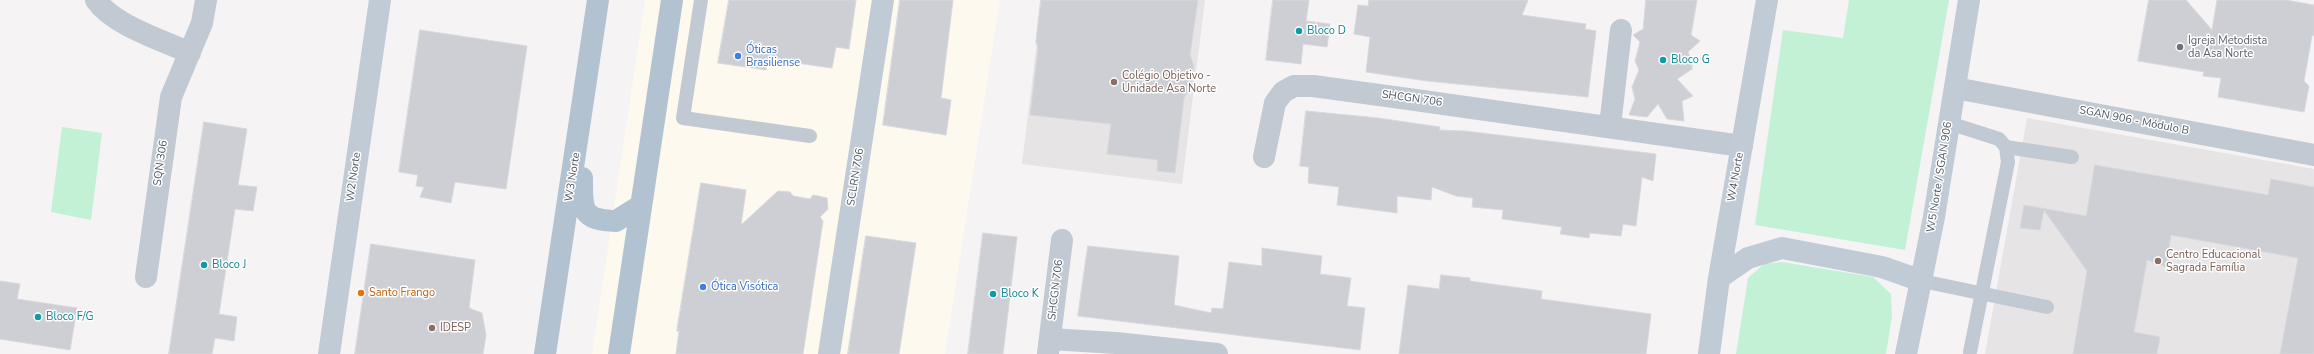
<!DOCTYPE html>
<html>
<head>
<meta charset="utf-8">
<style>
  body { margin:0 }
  canvas { display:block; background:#f5f3f3 }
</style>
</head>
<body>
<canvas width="2314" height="354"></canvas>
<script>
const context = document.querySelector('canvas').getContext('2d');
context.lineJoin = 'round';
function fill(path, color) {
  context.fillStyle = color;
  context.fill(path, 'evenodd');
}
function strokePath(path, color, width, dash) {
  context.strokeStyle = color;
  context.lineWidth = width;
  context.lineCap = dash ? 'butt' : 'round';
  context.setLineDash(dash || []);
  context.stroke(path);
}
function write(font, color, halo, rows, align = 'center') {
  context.font = font + ' "Nunito Sans",sans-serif';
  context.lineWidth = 3;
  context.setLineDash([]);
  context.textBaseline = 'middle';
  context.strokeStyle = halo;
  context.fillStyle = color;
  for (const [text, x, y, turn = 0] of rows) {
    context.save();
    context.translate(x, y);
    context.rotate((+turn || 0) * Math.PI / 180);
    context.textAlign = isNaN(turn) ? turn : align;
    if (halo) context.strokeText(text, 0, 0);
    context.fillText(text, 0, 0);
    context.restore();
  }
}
const commercial = new Path2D(`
  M645,0H1000L945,354H592Z`);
const education = new Path2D(`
  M1042,0H1205L1182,184L1022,164Z
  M2027,118L2314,169V354H1985Z`);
const green = new Path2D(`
  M1849,0H1949L1905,250L1755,225L1783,30L1843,38Z
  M62,127L102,133L91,220L51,212Z
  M1782,262L1873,277L1891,294L1892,316L1886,354H1736L1748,278L1764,264Z`);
const building = new Path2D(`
  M729,0H856L849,49L836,47L832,68L768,59L766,70L718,63Z
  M900,0H953L941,98L951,100L946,135L883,125Z
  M1041,0H1198L1190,55L1194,66L1191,87L1184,98L1175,173L1157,171L1158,160L1107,154L1111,124L1030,115L1038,48L1036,42Z
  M1273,0H1309L1306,21L1330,24L1327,47L1303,44L1301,64L1266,60Z
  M1369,0H1528L1522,15L1586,24L1585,29L1596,31L1588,97L1427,81L1366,72L1370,37L1354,34L1358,5L1368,6Z
  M1646,0H1697L1691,35L1700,41L1688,52L1692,62V69L1677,79L1693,96L1682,101L1684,121L1667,119L1658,104L1647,117L1629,115L1635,99L1632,87L1639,70L1635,61L1640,42L1633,35L1643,29Z
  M2149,0H2186L2212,30L2217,0H2286L2314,5V35L2312,36L2304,81L2309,86L2304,112L2218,97L2221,78L2203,76L2204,72L2138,61Z
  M420,30L527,46L506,189L455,182L451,203L420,197L424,187L416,186L418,175L399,172Z
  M1306,111L1378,118L1440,127L1439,130L1465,131L1656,154L1653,181L1642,177L1636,226L1623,224L1621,236L1590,233L1589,238L1560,234L1562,227L1502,219L1503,210L1472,207L1473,198L1456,196L1432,187L1431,200L1397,196V213L1337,205L1339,187L1308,183L1309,167L1300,166Z
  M204,122L247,129L238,185L257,187L253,211L235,209L219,314L237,317L234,341L215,338L212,354H169Z
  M2095,165L2268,195L2271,179L2314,187V354H2280L2298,258L2171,235L2166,267L2147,260L2134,332L2160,337L2157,354H2073L2087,271L2044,210L2040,230L2020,228L2024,205L2086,216Z
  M701,183L746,190L741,225L778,191L790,192L793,196L810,199L813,195L827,198L828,209L820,217L823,221L803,354H676L679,331H677Z
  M983,233L1017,237L1003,354H968Z
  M866,236L916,243L899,354H848Z
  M371,244L475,260L469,308L482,313L486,335L483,354H355Z
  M1088,246L1179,256L1174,305L1211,313L1212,308L1223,309L1229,262L1262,266V248L1322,256L1320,274L1351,278L1347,306L1365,308L1360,350L1078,316Z
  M1441,275L1470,278V281L1542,291L1541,299L1651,314L1646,354H1399L1408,285L1439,289Z
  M0,281L20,284L17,299L77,308L70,350L0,339Z`);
const lane = new Path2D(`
  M701,0L683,118L810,136
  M1949,123L1999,139L2006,147L2008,162L1970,352
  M2006,147L2072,157
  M1922,281L2047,307`);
const street = new Path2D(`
  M96,0C113,25 162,40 190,53
  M1955,88L2314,155
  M1610,126L1621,30
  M1264,157L1275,103L1283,92L1294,86H1313L1401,98L1742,146
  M146,277L171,97L202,23L206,0
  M1050,339L1116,343L1217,354
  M1048,353L1062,240`);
const secondary = new Path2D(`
  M1719,278L1748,258L1782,248L1882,267L1922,281
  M329,354L380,0
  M829,354L883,0
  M1709,354L1719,278L1767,0
  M1906,354L1934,217L1969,0`);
const primary = new Path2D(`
  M582,178C582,208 580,220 616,221L640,206
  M545,354L598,0
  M619,354L672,0`);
const markers = [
  [1299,31,4,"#0f9aa8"],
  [2180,47,4,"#6b7280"],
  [738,56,4,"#3f7fe0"],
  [1663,60,4,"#0f9aa8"],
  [1114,82,4,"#8d6e63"],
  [2158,261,4,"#8d6e63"],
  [204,265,4,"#0f9aa8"],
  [703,287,4,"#3f7fe0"],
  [361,293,4,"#e8710a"],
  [993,294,4,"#0f9aa8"],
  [38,317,4,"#0f9aa8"],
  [432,328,4,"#8d6e63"]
];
const cultureNames = [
  ["Bloco D",1307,31],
  ["Bloco G",1671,60],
  ["Bloco J",212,265],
  ["Bloco K",1001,294],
  ["Bloco F/G",46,317]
];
const worshipNames = [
  ["Igreja Metodista",2188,41],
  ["da Asa Norte",2188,54]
];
const shopNames = [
  ["Óticas",746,50],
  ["Brasiliense",746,63],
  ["Ótica Visótica",711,287]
];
const educationNames = [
  ["Colégio Objetivo -",1122,76],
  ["Unidade Asa Norte",1122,89],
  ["Centro Educacional",2166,255],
  ["Sagrada Família",2166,268],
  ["IDESP",440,328]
];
const streetNames = [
  ["SHCGN 706",1412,99,8],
  ["SGAN 906 - Módulo B",2134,121,11],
  ["SQN 306",161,163,-82],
  ["W2 Norte",354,177,-82],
  ["W3 Norte",573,177,-81],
  ["SCLRN 706",856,177,-81],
  ["W4 Norte",1736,177,-80],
  ["W5 Norte / SGAN 906",1940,177,-81],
  ["SHCGN 706",1056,290,-83]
];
const foodNames = [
  ["Santo Frango",369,293]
];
fill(commercial, '#fdf9ef');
fill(education, '#e6e4e5');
fill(green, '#c3f1d5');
fill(building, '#cdcfd5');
strokePath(building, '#d7d9de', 1);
strokePath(lane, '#c1cad2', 14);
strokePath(street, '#c1cad2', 22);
strokePath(secondary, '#c1cbd6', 22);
strokePath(primary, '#b3c2d1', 22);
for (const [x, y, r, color] of markers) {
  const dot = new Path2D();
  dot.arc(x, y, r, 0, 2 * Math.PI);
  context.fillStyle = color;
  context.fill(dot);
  strokePath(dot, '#fff', 1.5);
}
write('11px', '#0d838f', '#fff', cultureNames, 'left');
write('11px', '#5b616d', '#fff', worshipNames, 'left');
write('11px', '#366cbe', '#fff', shopNames, 'left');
write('11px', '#785e54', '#fff', educationNames, 'left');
write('11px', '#4a5661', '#fff', streetNames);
write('11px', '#c56008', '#fff', foodNames, 'left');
</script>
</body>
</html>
